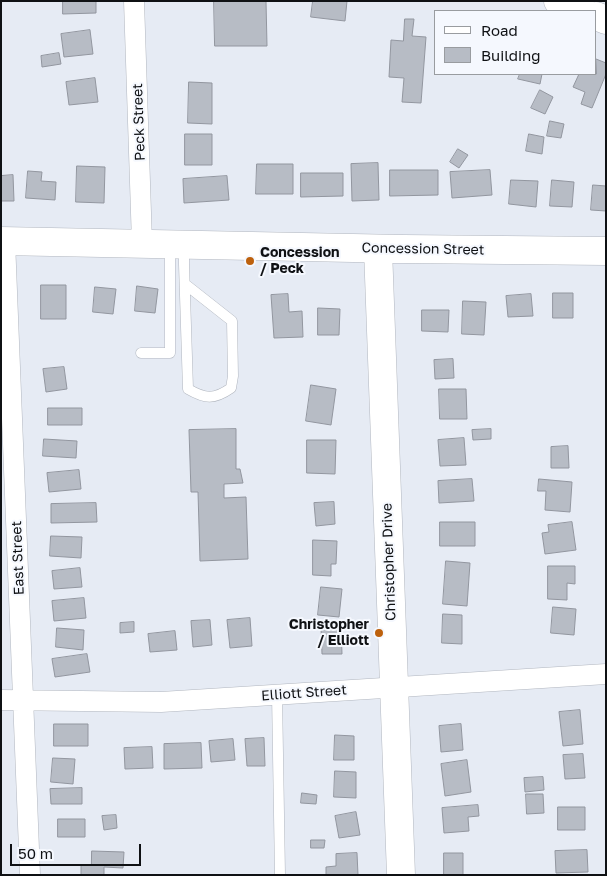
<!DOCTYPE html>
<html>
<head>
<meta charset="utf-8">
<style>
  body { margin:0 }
  #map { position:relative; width:607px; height:876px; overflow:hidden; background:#e6ebf4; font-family:"Golos Text",sans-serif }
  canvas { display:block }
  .frame { position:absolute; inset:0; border:2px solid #0f1114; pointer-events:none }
  .legend { position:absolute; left:434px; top:10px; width:162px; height:65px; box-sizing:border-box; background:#f5f8fe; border:1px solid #999ca0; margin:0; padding:6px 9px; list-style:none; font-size:15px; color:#0f1114 }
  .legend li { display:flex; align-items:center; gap:10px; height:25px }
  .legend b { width:25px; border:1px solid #999ca0 }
  .scale { position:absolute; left:10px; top:844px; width:131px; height:22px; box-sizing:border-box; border:2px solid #0f1114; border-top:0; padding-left:6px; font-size:15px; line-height:18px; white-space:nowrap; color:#0f1114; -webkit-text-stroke:4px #f5f8fe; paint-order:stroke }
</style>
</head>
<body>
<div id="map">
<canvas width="607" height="876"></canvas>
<div class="frame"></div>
<ul class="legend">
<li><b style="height:6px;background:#fff"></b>Road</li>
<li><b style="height:14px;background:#b7bcc5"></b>Building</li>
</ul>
<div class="scale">50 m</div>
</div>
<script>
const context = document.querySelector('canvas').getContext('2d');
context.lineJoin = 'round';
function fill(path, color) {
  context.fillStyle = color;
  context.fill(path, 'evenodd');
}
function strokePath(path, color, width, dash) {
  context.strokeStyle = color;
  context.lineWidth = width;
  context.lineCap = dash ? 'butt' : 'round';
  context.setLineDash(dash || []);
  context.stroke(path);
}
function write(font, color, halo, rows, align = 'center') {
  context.font = font + ' "Golos Text",sans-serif';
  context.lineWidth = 4;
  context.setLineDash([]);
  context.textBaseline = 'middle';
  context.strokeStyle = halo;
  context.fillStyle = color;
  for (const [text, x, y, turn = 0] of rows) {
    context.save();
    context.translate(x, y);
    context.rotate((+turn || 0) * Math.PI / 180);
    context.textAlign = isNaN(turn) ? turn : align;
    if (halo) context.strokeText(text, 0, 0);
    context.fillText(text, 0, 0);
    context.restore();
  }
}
const building = new Path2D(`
  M63,1H96V13L63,14Z
  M214,1H266L267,46H215Z
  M313,1H347L345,21L311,17Z
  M405,19H414L412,36L426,37L421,103L402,102L404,78L389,77L391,40L403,41Z
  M90,30L93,54L64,57L61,34Z
  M59,53L61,64L42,67L41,56Z
  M596,59L606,63V74L592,108L581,104L585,92L573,87L579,74H596Z
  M520,74H542L540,84L518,79Z
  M95,78L98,102L69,105L66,82Z
  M189,82L212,83V124L188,123Z
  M540,90L553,97L545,114L531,108Z
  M550,121L564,124L561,138L547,136Z
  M185,134H212V165H185Z
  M529,134L544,137L542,154L526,151Z
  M458,149L468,155L459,168L450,162Z
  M378,163L379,200L352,201L351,164Z
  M257,164H293V194H256Z
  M77,166L105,167L104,203L76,202Z
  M390,170H438V195L390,196Z
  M490,170L492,195L452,198L450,172Z
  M28,171L42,172L41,181L56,182L55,200L26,198Z
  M301,173H343V196L301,197Z
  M13,175L14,201H1V176Z
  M227,176L229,200L184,203L183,179Z
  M511,180L538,181L536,207L509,204Z
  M552,180L574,182L572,207L550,206Z
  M593,185L606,186V211L591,210Z
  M41,285H66V319H41Z
  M137,286L158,289L155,313L135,311Z
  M95,287L116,289L113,314L93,312Z
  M553,293H573V318H553Z
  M288,294L289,312L302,311L303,337L274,338L271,295Z
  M531,294L533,316L508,317L506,296Z
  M463,301L486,302L484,335L462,334Z
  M318,308L340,309L339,335H318Z
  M422,310H449L448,332L422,331Z
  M453,359L454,378L435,379L434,360Z
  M64,367L67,389L46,392L43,369Z
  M311,385L336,389L331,425L306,421Z
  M439,389H466L467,419H440Z
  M48,408H82V425H48Z
  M236,429V469H240L243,483L224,484V498L246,497L248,559L200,561L198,492H191L189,430Z
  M491,429V439L473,440L472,430Z
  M464,438L466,465L440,466L438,440Z
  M44,439L77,441L76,458L43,456Z
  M307,440H336L335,474L307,473Z
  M568,446L569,468H551V447Z
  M79,470L81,489L49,492L47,473Z
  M472,479L474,501L439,503L438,481Z
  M539,479L572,482L570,512L545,510L546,491H538Z
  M334,502L335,524L316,526L314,503Z
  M96,503L97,522L51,523V504Z
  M440,522H475V546H440Z
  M572,522L576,550L545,554L542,533L549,532L548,525Z
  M51,536L82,537L81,558L50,556Z
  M313,540L337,541L336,564H331V576L313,575Z
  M446,561L470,563L467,606L443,604Z
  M548,566H575V584L567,583V600L548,599Z
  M80,568L82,587L54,589L52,571Z
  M321,587L342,589L339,617L318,615Z
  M84,598L86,618L54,621L52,601Z
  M553,607L576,609L574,635L551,633Z
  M443,614L462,615V644L442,643Z
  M250,618L252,646L230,648L227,620Z
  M210,620L212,645L193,647L191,621Z
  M134,622V632L120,633V623Z
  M341,627L342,654H322L321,628Z
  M57,628L84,630L83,650L56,647Z
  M175,631L177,650L150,652L148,634Z
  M87,654L90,672L55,677L52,659Z
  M580,710L583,744L563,746L559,712Z
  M54,724H88V746H54Z
  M461,724L463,750L441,752L439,726Z
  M335,735L354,736V760H334Z
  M264,738L265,766H247L245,739Z
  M233,739L235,760L211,762L209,741Z
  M201,743L202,768L164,769V744Z
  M152,747L153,768L125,769L124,748Z
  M583,754L585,778L565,779L563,755Z
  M53,758L75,759L73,784L51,782Z
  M467,760L471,792L445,796L441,764Z
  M335,771L356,772V798L334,797Z
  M543,777L544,790L525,792L524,778Z
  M82,788V804H51L50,789Z
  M302,793L317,795L316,804L301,803Z
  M526,794H543L544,813L527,814Z
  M478,805L479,816L468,817L469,831L444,833L442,808Z
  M558,807H585V830H558Z
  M356,812L360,835L339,838L335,816Z
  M116,815L117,828L104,830L102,816Z
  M58,819H85V837H58Z
  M311,840H325L324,848H311Z
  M587,850L588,872L556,873L555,851Z
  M92,851L124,852L123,868L104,867V875H81V865H91Z
  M357,853L358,875H326V867L336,866V854Z
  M444,853H463V875H444Z`);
const lane = new Path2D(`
  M184,245V264L188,389C205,399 214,400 231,388L233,376L232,321L185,284
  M141,353H170V245
  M277,694L280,875`);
const street = new Path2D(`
  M134,1L142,243
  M5,241L30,875
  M1,700L161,702L606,674`);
const secondary = new Path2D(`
  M558,1L583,11
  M596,16L606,20
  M1,241L403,249L606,251
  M378,249L401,875`);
const markers = [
  [250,261,5,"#bd610d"],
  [379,633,5,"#bd610d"]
];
const streetNames = [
  ["Peck Street",139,122,-92],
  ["Concession Street",423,249,1],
  ["East Street",18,558,-92],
  ["Christopher Drive",389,562,-92],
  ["Elliott Street",304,693,-4]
];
const poiNames = [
  ["Concession",260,253],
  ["/ Peck",260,269],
  ["Christopher",369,625,"right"],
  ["/ Elliott",369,641,"right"]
];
fill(building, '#b7bcc5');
strokePath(building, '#92969f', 1);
strokePath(lane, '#b1b6bf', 11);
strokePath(street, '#b1b6bf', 21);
strokePath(secondary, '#b1b6bf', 29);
strokePath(lane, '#fff', 10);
strokePath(street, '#fff', 20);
strokePath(secondary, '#fff', 28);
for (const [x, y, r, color] of markers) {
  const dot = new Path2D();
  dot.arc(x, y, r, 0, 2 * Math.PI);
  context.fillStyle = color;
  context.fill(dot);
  strokePath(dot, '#f5f8fe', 2);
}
write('14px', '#0f1114', '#f5f8fe', streetNames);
write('bold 14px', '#0f1114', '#f5f8fe', poiNames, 'left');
</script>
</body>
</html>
